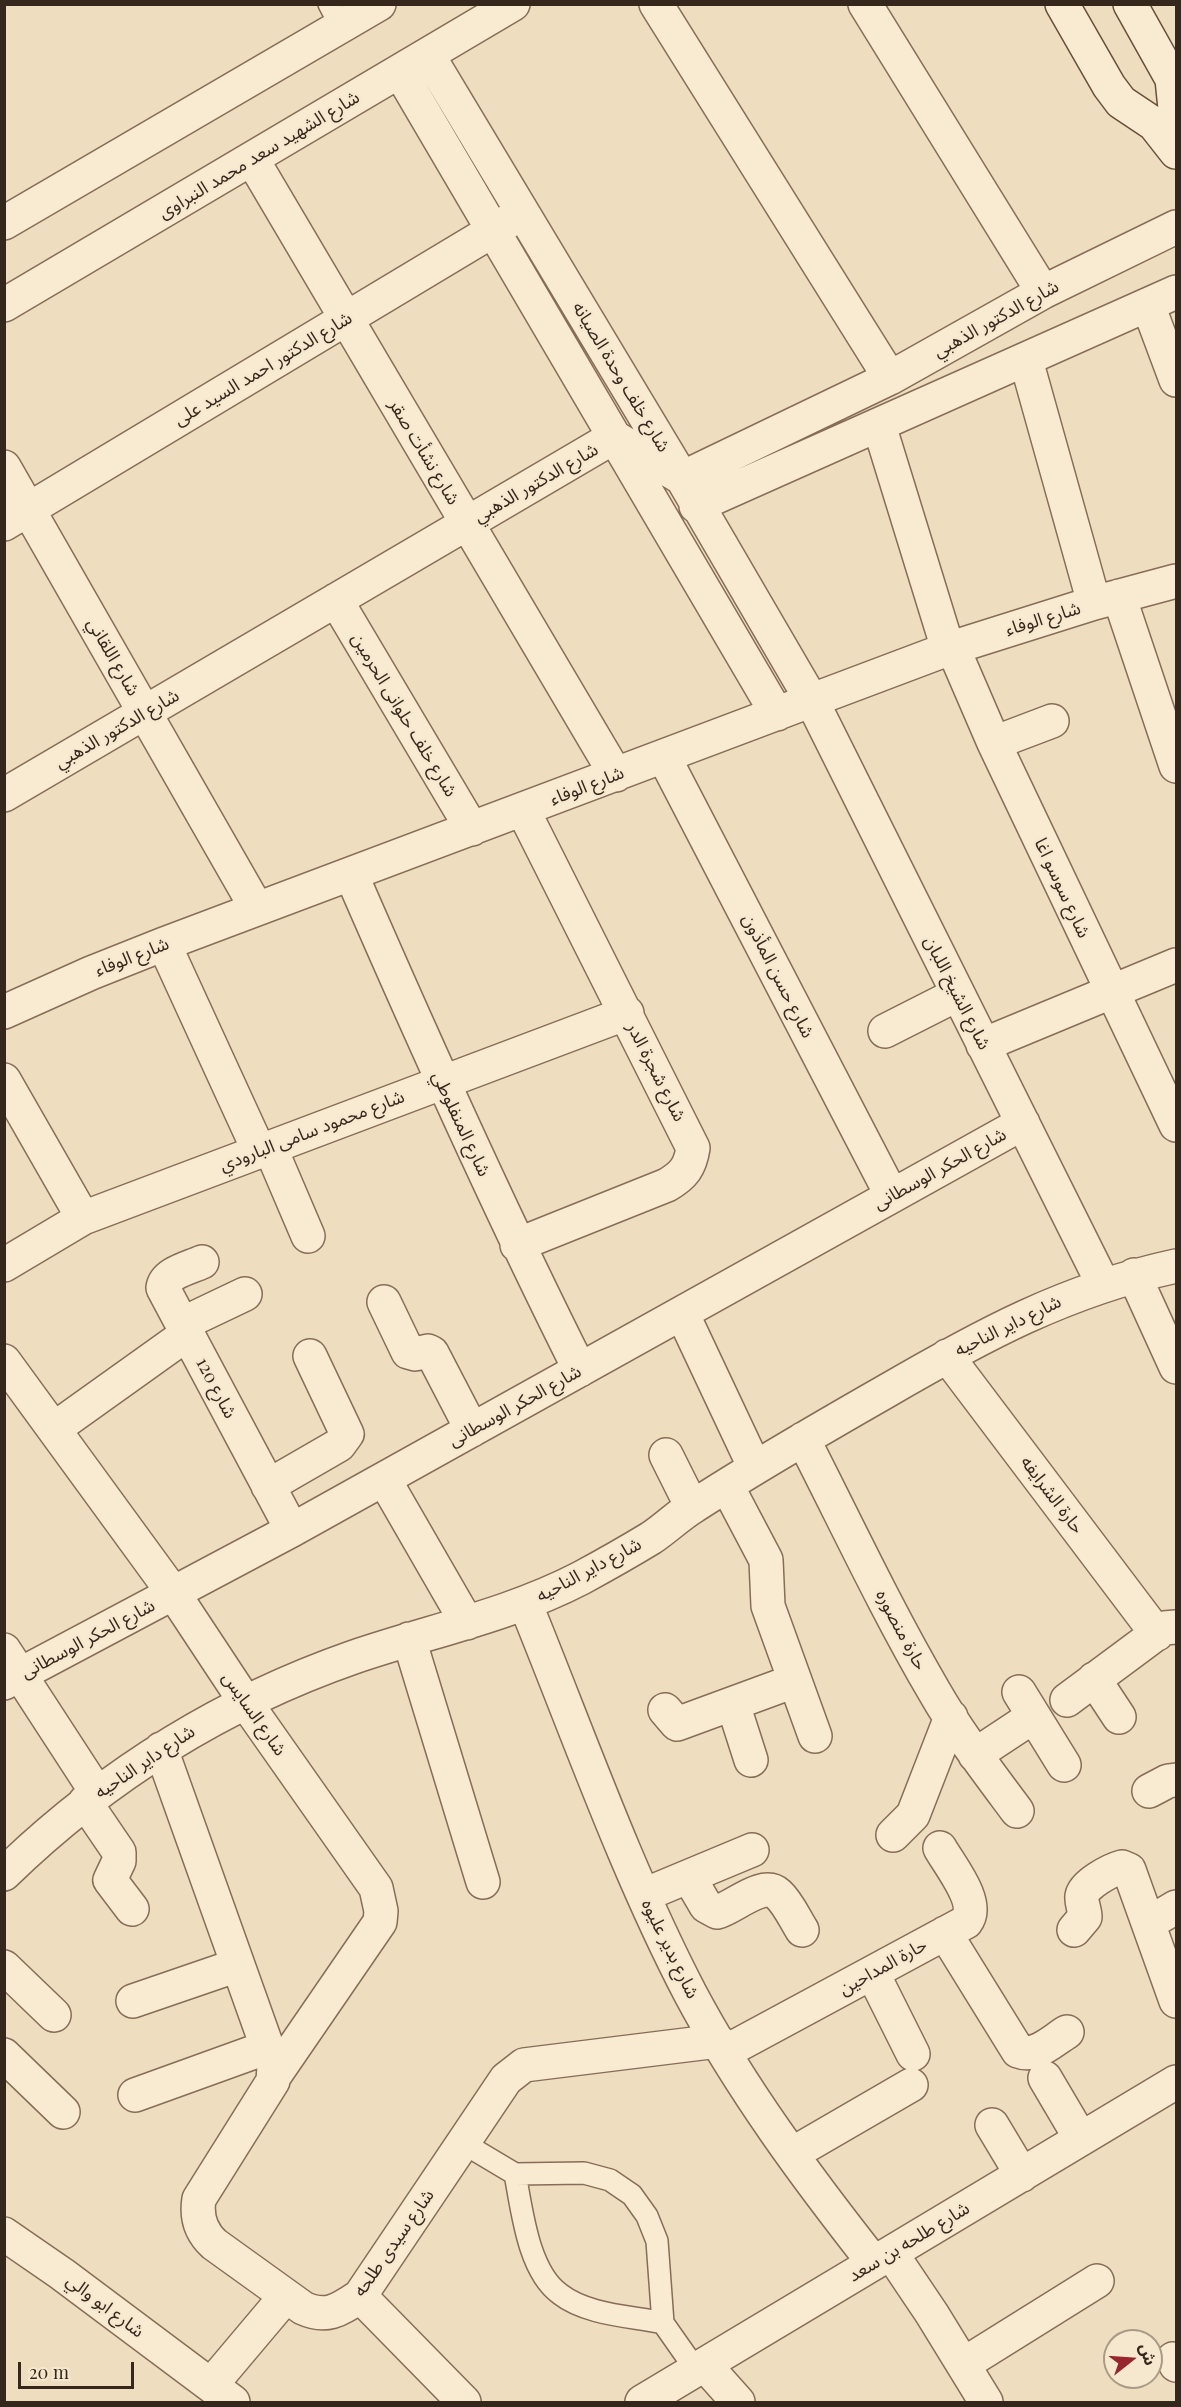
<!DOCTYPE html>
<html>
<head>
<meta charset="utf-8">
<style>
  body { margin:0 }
  #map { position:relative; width:1181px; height:2407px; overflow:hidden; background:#eeddbf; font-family:"Playfair Display","Noto Sans Arabic",serif }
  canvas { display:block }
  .frame { position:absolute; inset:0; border:6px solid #36271c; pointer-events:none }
  .north { position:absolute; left:1103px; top:2329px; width:60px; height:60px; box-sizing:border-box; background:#f6e8ce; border:2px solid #a99b87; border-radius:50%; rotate:73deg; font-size:16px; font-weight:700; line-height:24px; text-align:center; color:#36271c }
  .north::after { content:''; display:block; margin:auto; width:21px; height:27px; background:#97262f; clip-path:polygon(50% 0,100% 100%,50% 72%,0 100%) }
  .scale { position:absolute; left:18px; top:2362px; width:116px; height:27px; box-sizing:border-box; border:3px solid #36271c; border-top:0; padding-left:8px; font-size:18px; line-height:21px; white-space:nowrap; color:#36271c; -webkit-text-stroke:4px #f6e8ce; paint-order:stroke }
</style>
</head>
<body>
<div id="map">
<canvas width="1181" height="2407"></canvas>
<div class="frame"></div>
<div class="north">ش</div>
<div class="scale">20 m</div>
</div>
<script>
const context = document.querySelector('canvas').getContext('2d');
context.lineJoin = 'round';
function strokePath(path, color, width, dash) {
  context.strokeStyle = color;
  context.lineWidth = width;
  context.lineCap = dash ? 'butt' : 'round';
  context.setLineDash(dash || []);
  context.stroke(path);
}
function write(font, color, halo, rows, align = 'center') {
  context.font = font + ' "Playfair Display","Noto Sans Arabic",serif';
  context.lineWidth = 4.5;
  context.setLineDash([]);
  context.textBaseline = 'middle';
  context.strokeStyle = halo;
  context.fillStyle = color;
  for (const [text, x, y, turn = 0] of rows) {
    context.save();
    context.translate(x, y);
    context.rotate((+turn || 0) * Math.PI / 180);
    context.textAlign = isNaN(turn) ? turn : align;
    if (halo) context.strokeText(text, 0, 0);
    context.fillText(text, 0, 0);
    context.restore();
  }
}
const lane = new Path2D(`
  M329,4L341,27
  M463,2143L515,2174L584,2173L610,2180L632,2195L647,2216L657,2241L663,2323L696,2370
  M515,2174C522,2210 528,2271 560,2294C587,2315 630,2316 663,2323`);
const street = new Path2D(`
  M656,4L890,378
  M865,4L1043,292
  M428,55L682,478L812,701L1103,1284
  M400,72L777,714
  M252,159L616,775
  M4,223L379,4
  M4,305L513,4
  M1148,305L1176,380
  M1026,360L1094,603
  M879,425L948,649
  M4,467L257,909
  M696,506L1176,292
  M4,524L512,219
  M1119,596L1176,766
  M336,600L472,829
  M953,648L994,743L1176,1125
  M994,743L1052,721
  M664,757L892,1196
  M4,795L614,437L682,478L890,378L1043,292L1176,227
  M351,874C424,1042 498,1207 580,1370
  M164,944L259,1151
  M4,1012L91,973L164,944L948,649L1094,603L1176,581
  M885,1031L958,994
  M983,1045L1176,965
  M4,1080L83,1218
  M270,1147L308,1236
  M517,1245L667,1185C684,1175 690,1167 693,1148L523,810
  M202,1262C189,1268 165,1273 163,1288L292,1530
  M4,1265L83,1218L627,1013
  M1134,1275L1176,1367
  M384,1302L408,1352L415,1354L428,1351L432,1353L472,1430
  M682,1313L755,1468
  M182,1324L245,1294
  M947,1356L1157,1634
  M4,1361L174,1594L246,1703L376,1888L381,1911L380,1922L275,2075
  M54,1429L187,1334
  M803,1439C846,1523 886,1609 934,1691C958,1733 988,1772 1017,1811
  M666,1455L692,1507
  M384,1479L467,1623
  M268,1486L339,1445L347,1434L310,1356
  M727,1486L766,1560L768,1606L815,1736
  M525,1603C578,1733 625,1868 690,1993C741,2089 807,2178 874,2263
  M409,1639L483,1882
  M4,1650L97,1793
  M1094,1679L1119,1717
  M4,1683L292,1530L1023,1123
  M1019,1692L1064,1765
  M1067,1700L1164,1628L1176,1627
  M733,1704L751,1760
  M665,1710L677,1724L794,1681
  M161,1749L274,2066L273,2081L199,2199C196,2217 201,2232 214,2244L303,2308C327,2319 339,2310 360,2296L506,2079L524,2065L718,2041
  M975,1755L1034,1716
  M1149,1791L1168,1781L1176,1780
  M85,1802L119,1852V1861L110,1880L132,1909
  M893,1835L913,1815L951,1717
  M4,1874C105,1776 222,1703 354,1657C430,1631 510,1615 581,1578C605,1565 628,1552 651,1538C666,1528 679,1515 694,1506C756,1466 820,1429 883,1393C981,1336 1065,1290 1176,1266
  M689,1877L706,1906L717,1912C733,1908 763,1880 778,1894C788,1903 795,1919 802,1930
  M644,1895L752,1850
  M1149,1923L1176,1907
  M1074,1930L1085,1917C1085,1910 1081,1903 1082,1896C1084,1884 1111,1870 1122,1867L1129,1870L1176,2001
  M945,1933L1018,2051C1036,2058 1052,2041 1067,2032
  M4,1967L54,2015
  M873,1974L913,2054
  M133,2001L238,1965
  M725,2052L966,1922C981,1903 950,1866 940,1848
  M4,2055L63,2112
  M1045,2078L1081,2139
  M135,2095L268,2047
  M992,2125L1022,2175
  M792,2154L911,2085
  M4,2234L62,2274L233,2402
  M891,2253L932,2314L986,2402
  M360,2296L464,2402
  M1173,2359L1176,2365
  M964,2364L1097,2281
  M705,2365L738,2402
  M211,2385L286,2296
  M642,2402L1176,2082`);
const secondary = new Path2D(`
  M1062,4L1109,86L1121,102L1154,124L1176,152
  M1130,4L1172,79L1176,118`);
const streetNames = [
  ["شارع الشهيد سعد محمد النبراوى",259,155,-31],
  ["شارع الدكتور الذهبي",996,319,-29],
  ["شارع الدكتور احمد السيد على",263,369,-31],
  ["شارع خلف وحدة الصيانه",621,377,59],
  ["شارع نشأت صقر",424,452,59],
  ["شارع الدكتور الذهبي",536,483,-30],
  ["شارع الوفاء",1043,619,-17],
  ["شارع اللقاني",113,657,60],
  ["شارع خلف حلوانى الحرمين",404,715,59],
  ["شارع الدكتور الذهبي",117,729,-30],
  ["شارع الوفاء",587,786,-21],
  ["شارع سوسو اغا",1062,888,65],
  ["شارع الوفاء",132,957,-21],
  ["شارع حسن المأذون",778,976,63],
  ["شارع الشيخ اللبان",957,993,63],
  ["شارع شجرة الدر",656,1072,63],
  ["شارع المنفلوطي",461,1124,65],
  ["شارع محمود سامى البارودي",312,1131,-21],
  ["شارع الحكر الوسطانى",940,1169,-29],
  ["شارع داير الناحيه",1008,1326,-26],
  ["شارع 120",216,1388,62],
  ["شارع الحكر الوسطانى",515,1406,-29],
  ["حارة الشرايفه",1052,1495,53],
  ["شارع داير الناحيه",589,1570,-28],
  ["حارة منصوره",901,1630,62],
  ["شارع الحكر الوسطانى",88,1639,-28],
  ["شارع السايس",254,1714,55],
  ["شارع داير الناحيه",145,1762,-34],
  ["شارع بدير عليوه",670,1949,64],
  ["حارة المداحين",883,1967,-29],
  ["شارع طلحه بن سعد",909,2242,-31],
  ["شارع سيدى طلحه",394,2243,-55],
  ["شارع ابو والي",105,2306,37]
];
strokePath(lane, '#876d57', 24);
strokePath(street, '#876d57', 36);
strokePath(secondary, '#694e3a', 36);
strokePath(lane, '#f9ebd2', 21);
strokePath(street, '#f9ebd2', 33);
strokePath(secondary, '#f9ebd2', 33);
write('18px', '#36271c', '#f6e8ce', streetNames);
</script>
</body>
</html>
